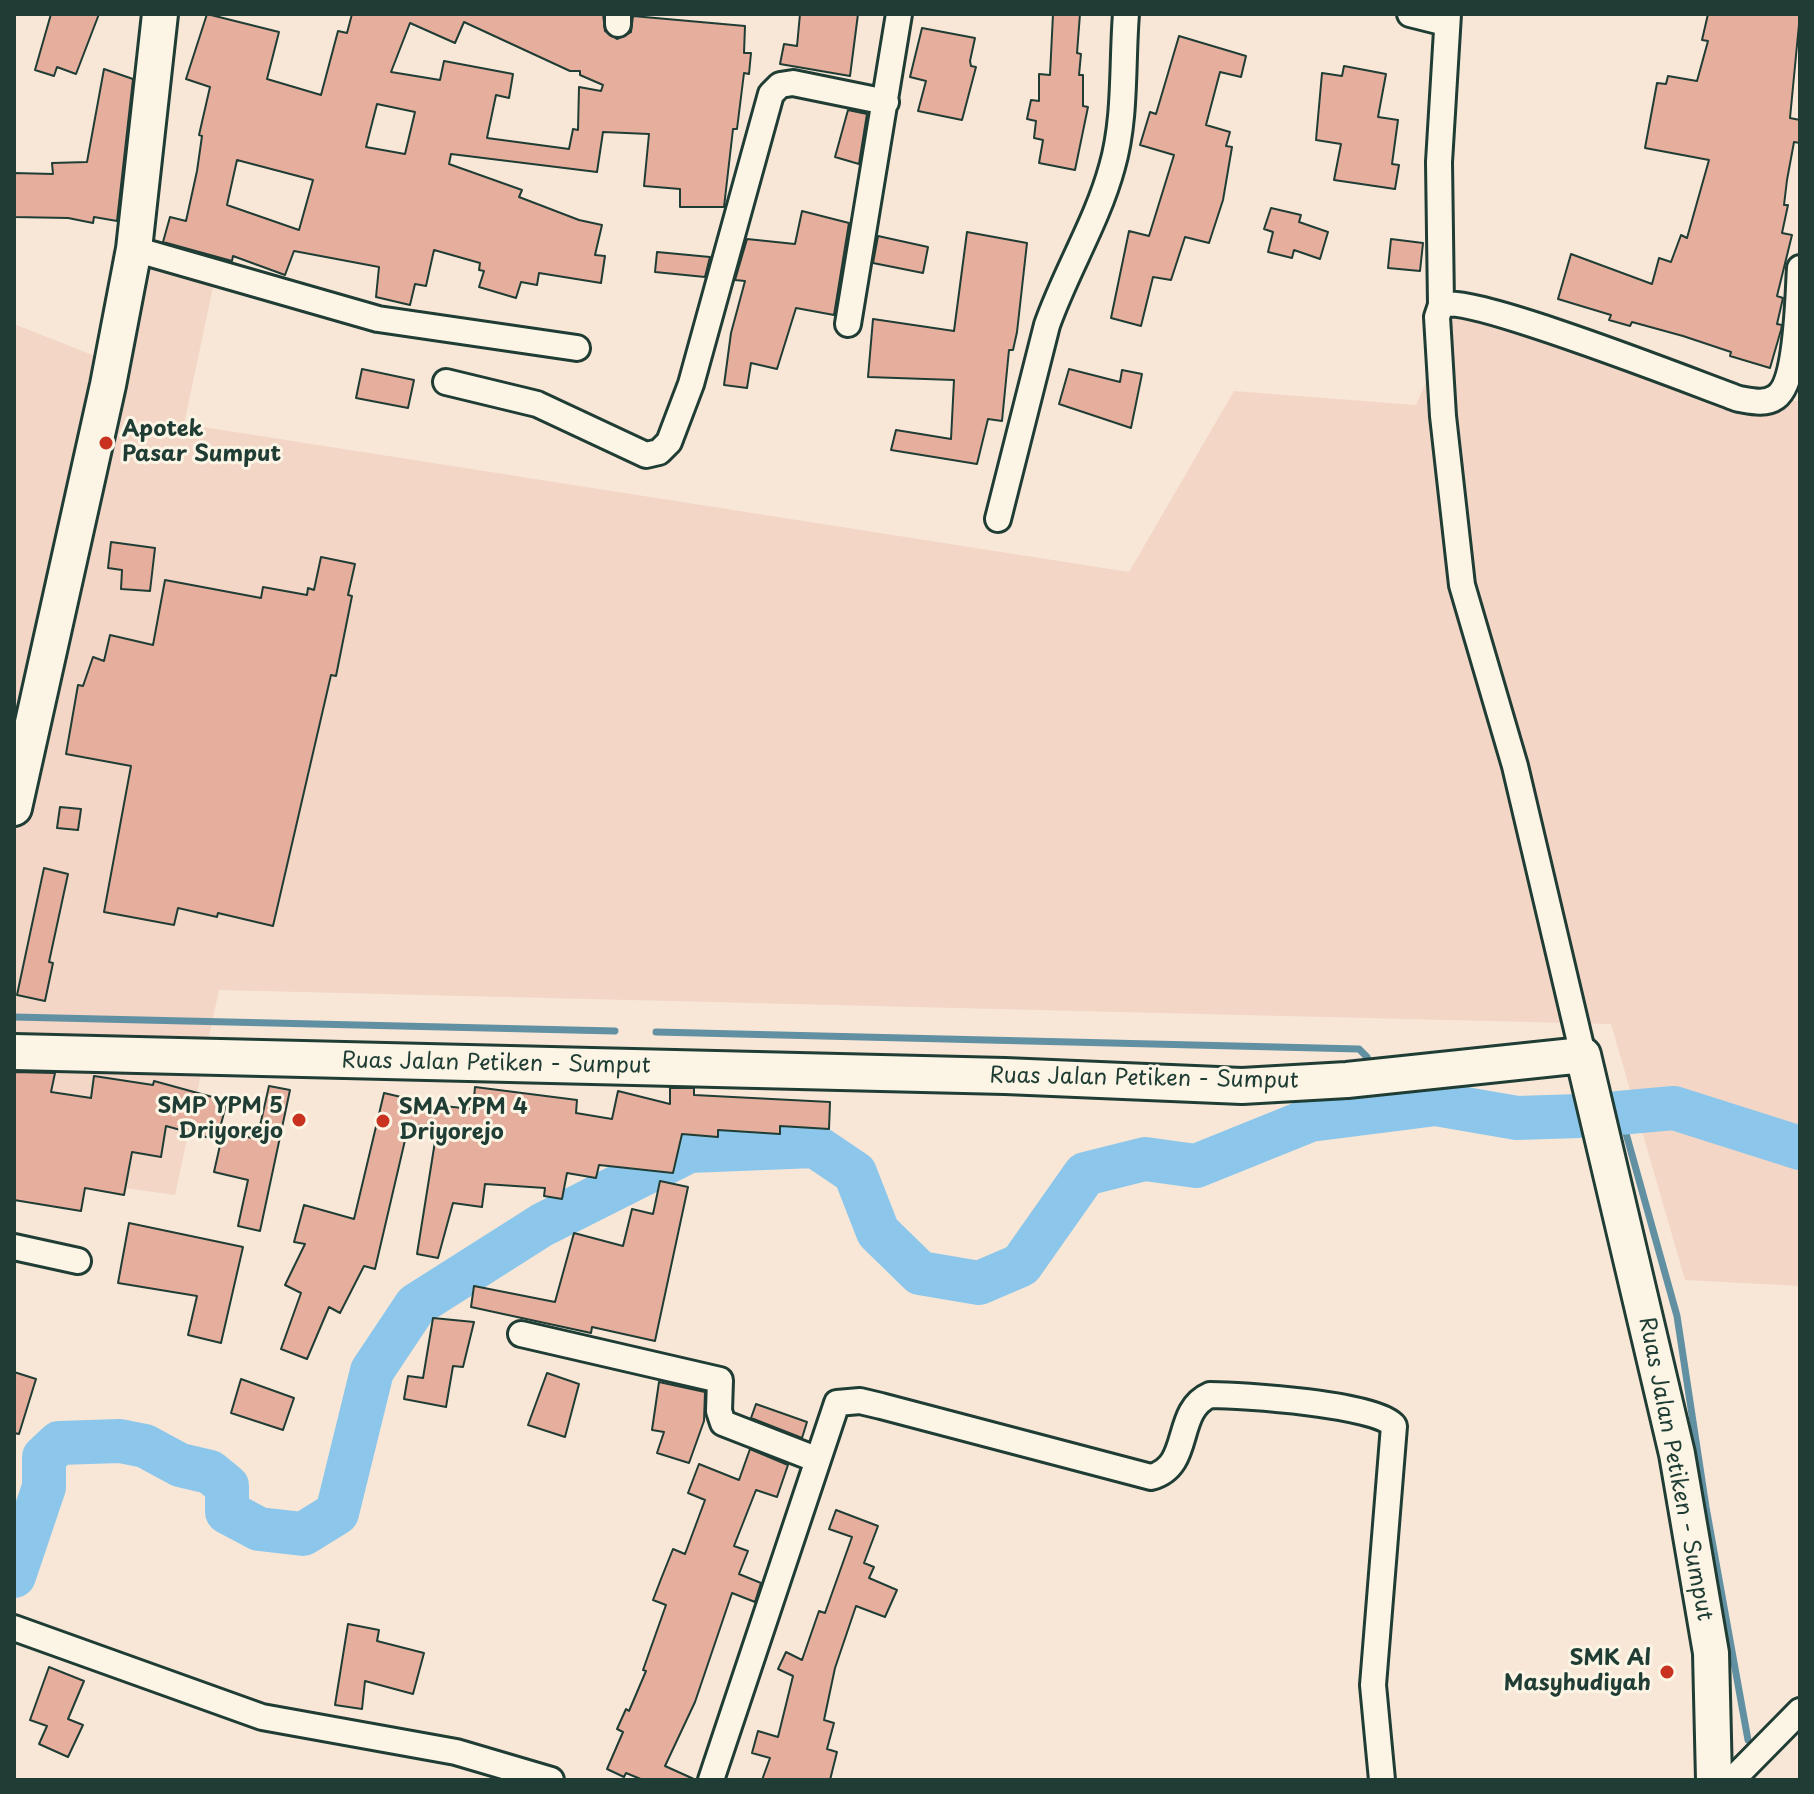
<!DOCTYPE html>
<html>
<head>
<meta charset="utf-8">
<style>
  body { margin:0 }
  #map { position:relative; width:1814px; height:1794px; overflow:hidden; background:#f8e7d7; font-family:"Playpen Sans",sans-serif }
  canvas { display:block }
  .frame { position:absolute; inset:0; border:16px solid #1f3d34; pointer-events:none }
</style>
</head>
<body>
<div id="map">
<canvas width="1814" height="1794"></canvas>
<div class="frame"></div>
</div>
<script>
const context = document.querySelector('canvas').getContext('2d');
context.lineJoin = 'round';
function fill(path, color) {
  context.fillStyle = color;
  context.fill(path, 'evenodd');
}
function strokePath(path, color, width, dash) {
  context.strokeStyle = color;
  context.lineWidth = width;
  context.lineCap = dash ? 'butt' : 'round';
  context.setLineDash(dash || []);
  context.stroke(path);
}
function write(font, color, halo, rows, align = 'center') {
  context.font = font + ' "Playpen Sans",sans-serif';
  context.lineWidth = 6;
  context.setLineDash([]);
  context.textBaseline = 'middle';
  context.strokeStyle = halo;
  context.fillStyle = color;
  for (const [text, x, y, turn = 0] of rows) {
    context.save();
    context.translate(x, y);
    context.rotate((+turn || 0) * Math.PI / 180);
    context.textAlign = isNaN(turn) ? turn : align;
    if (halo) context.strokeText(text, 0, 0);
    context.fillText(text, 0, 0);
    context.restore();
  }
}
const built = new Path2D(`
  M112,250L213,287L184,424L1129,572L1234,391L1416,405L1460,303L1800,402V1286L1685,1280L1611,1024L219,990L175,1195L14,1173V324L100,358Z`);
const stream = new Path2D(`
  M14,1017L615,1031
  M656,1032L1359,1049L1367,1057
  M1403,1095L1414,1107
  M1620,1112L1677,1316L1706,1507L1748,1740`);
const river = new Path2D(`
  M1618,1113L1674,1108L1800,1148
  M14,1576L44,1487V1457L59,1443L120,1441L145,1446L180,1465L210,1472L227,1486V1512L259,1529L303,1534L337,1513L372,1371L416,1305L542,1225L689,1151L815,1146L855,1173L878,1232L920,1273L979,1283L1021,1265L1085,1174L1145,1159L1196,1166L1310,1120L1436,1104L1517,1118L1579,1116`);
const building = new Path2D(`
  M51,14H99L76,74L57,67L54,76L35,70Z
  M207,14L279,32L267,79L321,95L338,31L347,33L352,14H603L605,31L617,39L631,32L633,16L745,26L744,53H751L749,74L744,73L737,129H733L724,207H680V189L644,186L649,134L603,132L597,172L451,154L449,164L522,190L519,197L579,220L602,225L595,255L605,256L601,283L539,273L537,285L521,282L516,298L479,287L484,271L479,270L480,263L434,250L426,286L415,284L410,305L376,297L379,267L294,251L285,275L233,256L232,261L163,242L170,217L186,221L197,171L202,136L199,135L210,87L186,79ZM464,22L570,71H580V75L603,85L601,91L579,87L578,130L573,129L569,149L487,138L496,95L509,98L513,74L444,61L440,80L391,72L410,23L455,43ZM377,104L415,112L405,154L366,147ZM237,160L313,180L299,230L227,205Z
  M800,14H858L850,76L780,64L784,44L797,46Z
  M1053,14H1080L1077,53L1081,54L1079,75H1083V106L1088,107L1075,170L1039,163L1043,140L1034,138L1036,121L1027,119L1031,100L1039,101V74L1050,75Z
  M1708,14H1800L1790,118L1800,120V143L1794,142L1787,180L1784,205H1788L1782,233L1792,235L1777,296L1783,298L1777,324L1782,325L1781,330L1770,368L1730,356L1731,352L1683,336L1632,322L1630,326L1609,320L1611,315L1558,299L1571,254L1652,284L1659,258L1671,262L1681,235L1687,238L1709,160L1645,148L1657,83L1666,84L1668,76L1697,81L1708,41L1702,40Z
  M922,28L975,38L970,61L971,66L976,67L962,120L918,111L926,81L910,77Z
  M1179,36L1246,56L1241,77L1220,72L1206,125L1230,132L1226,146L1232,147L1223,200L1209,243L1185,237L1171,280L1153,277L1141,326L1111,318L1129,231L1149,236L1174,155L1140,145L1150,112L1156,114Z
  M1344,66L1386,74L1378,117L1398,120L1392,164L1399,165L1395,189L1334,180L1341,144L1316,140L1322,73L1342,76Z
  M104,69L133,79L117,221L94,217L93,223L68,218L14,217V173L53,174L52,163L87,162Z
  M848,110L867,114L859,164L835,157Z
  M1271,208L1301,215L1299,222L1328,232L1320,259L1294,250L1292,258L1268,252L1273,232L1264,229Z
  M802,211L849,223L834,315L796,308L777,369L751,363L747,388L724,385L731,333L745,281L735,280L747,239L795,244Z
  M967,232L1027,243L1017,332L1013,350H1009L1002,421L988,419L977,464L891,450L896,430L951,439L954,380L868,377L873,319L954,331Z
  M878,236L928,247L923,273L873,263Z
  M1391,239L1423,243L1420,271L1388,268Z
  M657,252L710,257L705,277L655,272Z
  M362,369L414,380L408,408L356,398Z
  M1069,369L1120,382L1122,370L1142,374L1131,428L1059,404Z
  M111,542L155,548L150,591L121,589L122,570L108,568Z
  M321,557L355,564L348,595L352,596L336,676L331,675L273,926L218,913L217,917L178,908L174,925L104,912L131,766L66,754L78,685L83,686L93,657L104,661L110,635L153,645L165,580L261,598L263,587L307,595L308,588L314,590Z
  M60,807L81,809L78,830L57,828Z
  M44,868L68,874L49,962L53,963L45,1001L17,995Z
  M14,1072L55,1073L51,1092L91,1098L94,1076L153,1085L154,1081L227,1101L217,1140L166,1126L161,1157L132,1152L124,1195L85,1188L81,1211L14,1200Z
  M269,1086L290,1090L260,1231L238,1226L248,1180L214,1172L223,1132L257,1139Z
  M475,1087L577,1100L576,1113L612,1119L618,1091L670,1104V1088H694V1095L830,1102L829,1129L780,1126V1134L718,1130V1137L682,1134L673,1173L599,1165L596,1178L567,1173L562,1199L544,1196L545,1188L485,1184L482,1207L453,1203L438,1258L417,1254L437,1129L409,1123L375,1269L364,1266L340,1313L329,1307L307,1359L281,1349L301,1293L285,1285L305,1244L294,1242L304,1205L354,1219L384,1093L414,1100L413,1103L473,1109Z
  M660,1181L688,1187L655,1341L592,1327L591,1333L471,1307L474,1286L555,1302L574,1233L623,1246L632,1209L653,1214Z
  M129,1223L243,1247L221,1343L188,1335L197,1296L118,1283Z
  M433,1318L474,1322L463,1367L453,1366L446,1407L404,1399L408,1376L423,1378Z
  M14,1372L36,1379L19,1434L14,1433Z
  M547,1373L579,1384L565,1437L528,1425Z
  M241,1379L294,1398L283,1430L231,1413Z
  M659,1382L705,1392L704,1421L689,1463L657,1453L664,1432L652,1430Z
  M756,1404L807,1422L802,1438L751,1418Z
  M750,1449L788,1465L777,1497L756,1490L734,1546L748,1551L739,1574L761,1583L755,1602L732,1593L695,1702L665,1766L696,1780H643L626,1773L624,1777L607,1769L623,1732L617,1729L626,1709L629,1711L646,1671L643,1670L666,1605L653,1600L661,1579L673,1549L685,1554L705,1500L688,1493L699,1464L739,1480Z
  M836,1510L878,1526L864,1563L874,1567L869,1578L897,1590L885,1617L856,1606L835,1668L824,1720L834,1723L827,1749L837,1752L830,1780H762L770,1758L752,1753L758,1731L778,1737L793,1676L778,1669L786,1652L802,1660L819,1611L825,1613L852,1537L829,1529Z
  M348,1624L379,1630L377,1641L424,1653L413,1694L365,1681L362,1709L335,1705Z
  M49,1667L84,1681L68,1719L83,1725L68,1757L39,1744L47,1726L30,1720Z`);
const street = new Path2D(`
  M1410,14L1446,23
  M1448,14L1439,162L1441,305L1437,317L1443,416L1462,585L1515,766L1583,1055
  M618,24V14
  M134,249L378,319L577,348
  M1441,305C1470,294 1695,383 1739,399C1751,401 1765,405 1776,397C1798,382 1798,295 1800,268
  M848,324L899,14
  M446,382L537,404L646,455L659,452L669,442L691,384L771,94L780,85L793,83L886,102
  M998,519L1047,325C1066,271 1097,222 1112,167C1126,119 1122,63 1126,14
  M14,1247L78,1261
  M521,1334L720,1380L719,1411L723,1423L818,1460
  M14,1628L262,1717L456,1752L551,1780
  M711,1780L837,1403L860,1401L881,1406L1151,1477C1193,1466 1173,1411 1210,1395C1241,1395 1378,1404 1394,1426L1373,1685L1382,1780
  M1732,1780L1800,1711`);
const secondary = new Path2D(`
  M14,808L108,385L134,249L160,14
  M14,1052L1005,1076L1242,1086L1347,1080L1583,1055L1677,1454L1711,1653L1714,1780`);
const markers = [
  [106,443,8,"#c8321e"],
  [299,1120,8,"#c8321e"],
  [383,1121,8,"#c8321e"],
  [1667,1672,8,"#c8321e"]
];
const poiNames = [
  ["Apotek",122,430],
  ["Pasar Sumput",122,455],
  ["SMP YPM 5",283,1107,"right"],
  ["Driyorejo",283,1132,"right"],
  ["SMA YPM 4",399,1108],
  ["Driyorejo",399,1133],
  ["SMK Al",1651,1659,"right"],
  ["Masyhudiyah",1651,1684,"right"]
];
const streetNames = [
  ["Ruas Jalan Petiken - Sumput",496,1064,1],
  ["Ruas Jalan Petiken - Sumput",1144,1079,1],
  ["Ruas Jalan Petiken - Sumput",1675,1469,79]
];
fill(built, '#f3d6c6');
strokePath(stream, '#6090a2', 7);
strokePath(river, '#8cc7eb', 44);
fill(building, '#e6ae9d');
strokePath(building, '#1f3d34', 2);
strokePath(street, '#1f3d34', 30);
strokePath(secondary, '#1f3d34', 40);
strokePath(street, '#fcf5e5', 24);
strokePath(secondary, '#fcf5e5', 34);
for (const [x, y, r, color] of markers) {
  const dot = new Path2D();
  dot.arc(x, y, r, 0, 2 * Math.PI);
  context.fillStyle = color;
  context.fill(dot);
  strokePath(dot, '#fcf5e5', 3);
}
write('bold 22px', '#1f3d34', '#fcf5e5', poiNames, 'left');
write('22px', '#1f3d34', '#fcf5e5', streetNames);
</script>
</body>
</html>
